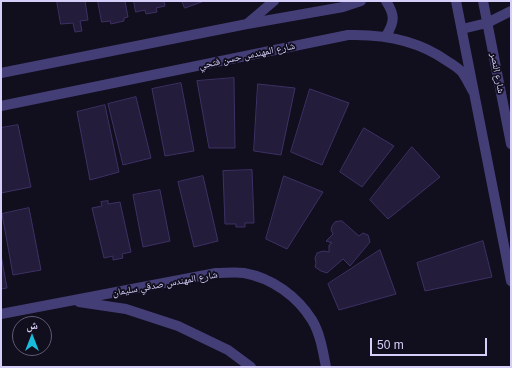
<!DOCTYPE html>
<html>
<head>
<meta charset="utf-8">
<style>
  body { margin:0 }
  #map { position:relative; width:512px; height:368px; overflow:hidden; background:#110e1d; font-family:Arial,"Noto Naskh Arabic",sans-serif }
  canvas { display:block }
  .frame { position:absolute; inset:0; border:2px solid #d6cffa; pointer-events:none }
  .north { position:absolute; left:12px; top:316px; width:40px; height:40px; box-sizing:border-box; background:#110e1d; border:1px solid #605b75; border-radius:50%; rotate:0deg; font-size:11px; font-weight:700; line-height:16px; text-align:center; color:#d6cffa }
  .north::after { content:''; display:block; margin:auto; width:14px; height:18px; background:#19bddc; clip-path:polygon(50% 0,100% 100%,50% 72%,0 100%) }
  .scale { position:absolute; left:370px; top:338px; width:117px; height:18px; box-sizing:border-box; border:2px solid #d6cffa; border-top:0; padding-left:5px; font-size:12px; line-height:14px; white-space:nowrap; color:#d6cffa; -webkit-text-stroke:3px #110e1d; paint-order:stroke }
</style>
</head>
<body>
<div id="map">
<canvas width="512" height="368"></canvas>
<div class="frame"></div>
<div class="north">ش</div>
<div class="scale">50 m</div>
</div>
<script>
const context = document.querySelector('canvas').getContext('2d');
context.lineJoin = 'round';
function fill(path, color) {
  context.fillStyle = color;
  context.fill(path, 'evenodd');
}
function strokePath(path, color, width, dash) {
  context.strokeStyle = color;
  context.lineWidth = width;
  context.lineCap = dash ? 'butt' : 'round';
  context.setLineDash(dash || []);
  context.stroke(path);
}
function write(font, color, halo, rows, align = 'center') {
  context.font = font + ' Arial,"Noto Naskh Arabic",sans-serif';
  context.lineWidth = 3.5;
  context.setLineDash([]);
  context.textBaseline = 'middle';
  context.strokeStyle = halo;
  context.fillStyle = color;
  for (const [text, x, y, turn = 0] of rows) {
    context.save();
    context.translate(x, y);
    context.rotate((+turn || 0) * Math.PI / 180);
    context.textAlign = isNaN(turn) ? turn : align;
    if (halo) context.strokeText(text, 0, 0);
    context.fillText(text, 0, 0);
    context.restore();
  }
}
const building = new Path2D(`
  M57,1H85L88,20L80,21L82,31L75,32L73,23L61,24Z
  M98,1H125L128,17L124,18V21L111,24L110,21L102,22Z
  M134,1H164L165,6L156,8L157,12L146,14L145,10L136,12Z
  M182,1H204L185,8Z
  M234,78L235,148H209L197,81Z
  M181,83L194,151L165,156L152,89Z
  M258,84L295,88L281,155L254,151Z
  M310,89L349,103L322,165L291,152Z
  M136,97L151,158L123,165L108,104Z
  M105,105L119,172L90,180L77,112Z
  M18,125L31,187L1,193V128Z
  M364,128L394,146L362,187L340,172Z
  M412,147L440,177L388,219L370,200Z
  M252,170L254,223H245V227H236V224H225L223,171Z
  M203,176L218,241L194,247L178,182Z
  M284,176L323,192L287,249L266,239Z
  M160,190L170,241L143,247L133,195Z
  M108,201V204L120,202L131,252L122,254L123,258L113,260V256L104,258L92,208L102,206L101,202Z
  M29,208L41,270L13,275L2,214Z
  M342,221L359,236L363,233L368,235L370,242L350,266L343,259L327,273L321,271L315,267L316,263L315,258L317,253L323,251L329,252V245L332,243L326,241L333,234L331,230L332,226L335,222Z
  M483,241L492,277L425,291L417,263Z
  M380,250L396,294L339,310L328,284Z
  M1,255L7,288L1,289Z`);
const minor = new Path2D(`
  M456,1L511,281
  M248,23L274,1
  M386,36C395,21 395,15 386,1
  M1,73L247,24L343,7L361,1
  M1,106L348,35C383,34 418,40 447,61C452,64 458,68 462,72C466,78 470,86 474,93
  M79,302L126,309L178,326L228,350L251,367
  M1,314L216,273C225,273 236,272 244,273C272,278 297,296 312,320C320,333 323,351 326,367`);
const tertiary = new Path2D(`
  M483,1L511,144
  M462,29L487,23L511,11`);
const streetNames = [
  ["شارع المهندس حسن فتحي",247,56,-12],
  ["شارع النصر",497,73,79],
  ["شارع المهندس صدقي سليمان",165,284,-10]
];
fill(building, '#241c3b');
strokePath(building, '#3e3165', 1);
strokePath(minor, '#443e77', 10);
strokePath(tertiary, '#443e77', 10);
write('10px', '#d6cffa', '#110e1d', streetNames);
</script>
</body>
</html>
